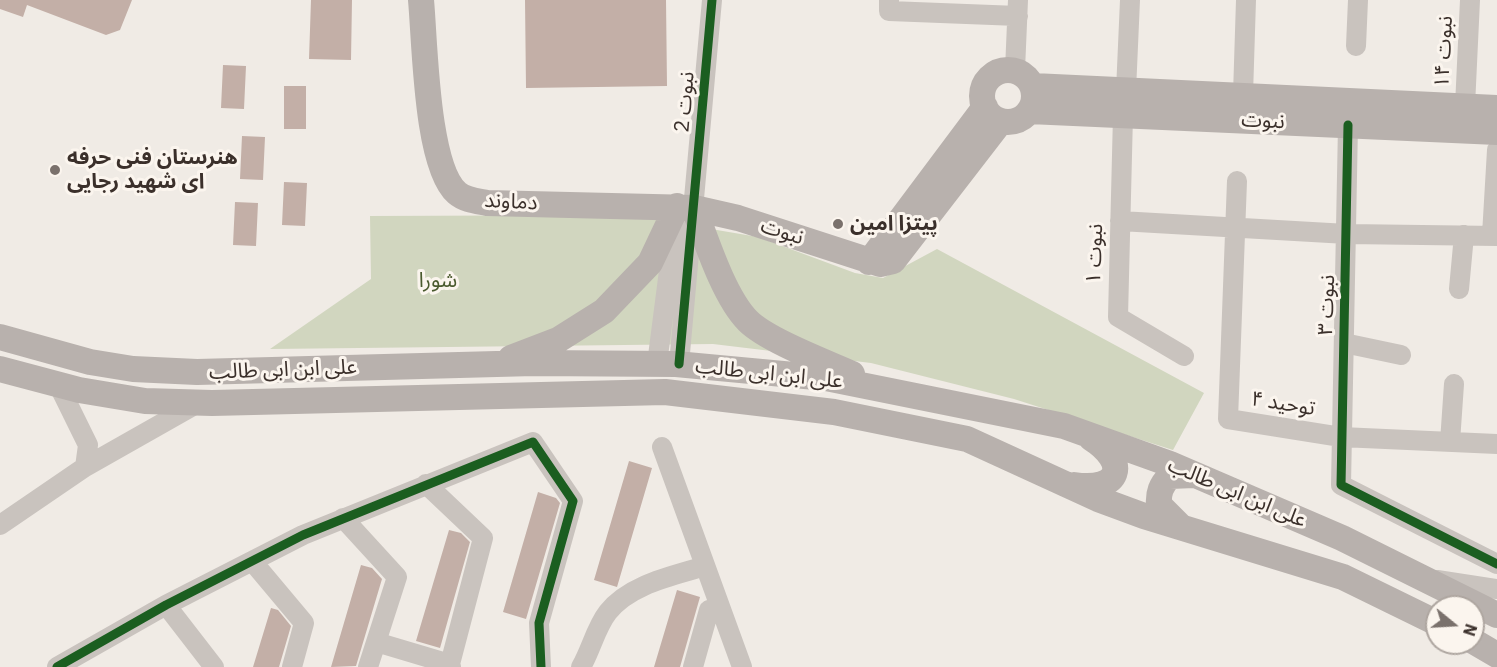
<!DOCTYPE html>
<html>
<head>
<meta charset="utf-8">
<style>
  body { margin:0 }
  #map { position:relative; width:1497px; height:667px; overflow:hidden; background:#f0ebe5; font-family:"IBM Plex Sans",sans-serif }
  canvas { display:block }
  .north { position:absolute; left:1425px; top:595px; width:60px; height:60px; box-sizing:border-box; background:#fbf5ee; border:2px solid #aea6a0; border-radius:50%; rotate:108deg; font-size:16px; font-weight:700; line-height:24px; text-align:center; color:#3b302b }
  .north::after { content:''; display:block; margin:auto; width:21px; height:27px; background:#7a716c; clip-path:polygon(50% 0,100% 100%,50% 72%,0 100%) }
</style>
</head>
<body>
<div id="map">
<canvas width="1497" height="667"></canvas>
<div class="north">N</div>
</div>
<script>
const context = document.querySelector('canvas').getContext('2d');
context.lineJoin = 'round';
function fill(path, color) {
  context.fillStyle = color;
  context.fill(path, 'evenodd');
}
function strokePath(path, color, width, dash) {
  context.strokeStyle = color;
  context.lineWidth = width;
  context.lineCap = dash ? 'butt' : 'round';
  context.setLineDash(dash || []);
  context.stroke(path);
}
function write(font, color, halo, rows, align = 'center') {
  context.font = font + ' "IBM Plex Sans","Noto Sans Arabic",sans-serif';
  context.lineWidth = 6;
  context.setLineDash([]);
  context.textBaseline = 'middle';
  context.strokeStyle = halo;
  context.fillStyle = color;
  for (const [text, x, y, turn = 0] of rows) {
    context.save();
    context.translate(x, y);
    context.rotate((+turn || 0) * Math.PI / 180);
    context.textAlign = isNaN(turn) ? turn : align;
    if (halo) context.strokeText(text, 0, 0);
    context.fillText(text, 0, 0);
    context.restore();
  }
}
const green = new Path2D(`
  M629,215L758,237L855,273L883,278L937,249L1204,393L1173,450L1014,399L871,363L713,344L270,349L371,279L370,216Z`);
const building = new Path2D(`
  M0,0H132L120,30L106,35L27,5L23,17L0,9Z
  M311,0H352L351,60L309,59Z
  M525,0H666L667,86L526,88Z
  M223,65L246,66L244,109L221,108Z
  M284,86H306V129H284Z
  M242,136L265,137L263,180L240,179Z
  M284,182L307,183L305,226L282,225Z
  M235,202L258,203L256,246L233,245Z
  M629,461L652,468L617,587L594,580Z
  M538,492L556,498L560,503L526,619L503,612Z
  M449,530L461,533L470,542L440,648L416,641Z
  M361,565L372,568L382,579L356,666L331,667Z
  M677,590L700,597L680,667H654Z
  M271,608L278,610L291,626L279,667H253Z`);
const minor = new Path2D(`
  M889,0V11L1018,16
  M1356,46L1358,0
  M1015,70L1018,0
  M1126,91L1130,0
  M1243,95L1246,0
  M1465,106L1470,0
  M1123,115L1118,317L1184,356
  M1348,125L1341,485L1497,564
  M1237,181L1228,419L1341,437L1497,444
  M1120,221L1347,234L1497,236
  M1492,235L1497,150
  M1459,289L1464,235
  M1344,343L1401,355
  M657,364L675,224
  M679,364L712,0
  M58,384L88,445L85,467L198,403
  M1450,442L1454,384
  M662,447L742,667
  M426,484L483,538L450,664L451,667
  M343,518L397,577L368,667
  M0,525L85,467
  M252,561L304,623L292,667
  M1437,580L1497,589
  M166,605L214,667
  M376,642L450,664
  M57,667L166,605L303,535L533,442L573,501L539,623L541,667
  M581,667C591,650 596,627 608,612C630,584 673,576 705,566
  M693,667L709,610`);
const major = new Path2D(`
  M421,0C425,42 426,166 457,193C465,200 477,201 487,203L694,208L738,218L880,264L893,261L1001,121
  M982 96a26 26 0 1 1 52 0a26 26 0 1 1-52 0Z
  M1033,86L1497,108
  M1029,111L1497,132
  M694,208C706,240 724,297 748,321C767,340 825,362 852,374
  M869,262L985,107
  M0,337L90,362L133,369L197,372L534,363L676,364L826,378L1064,426L1170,464L1342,538L1497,615
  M511,358L558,340L604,311L650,263L677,206
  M0,369L79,390L145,401L212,403L665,392L834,412L967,439L1098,499L1144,516L1343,577L1437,623
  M1074,485C1120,492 1130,463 1091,438
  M1180,526L1159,505C1158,493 1161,485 1170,476L1194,475
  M1473,641L1497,655`);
const cycleway = new Path2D(`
  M1348,125L1341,485L1497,564
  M679,364L712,0
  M57,667L166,605L303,535L533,442L573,501L539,623L541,667`);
const markers = [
  [55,170,6,"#7a716c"],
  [838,224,6,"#7a716c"]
];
const streetNames = [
  ["نبوت ۱۴",1444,52,-87],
  ["نبوت 2",685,102,-85],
  ["نبوت",1263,121,3],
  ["دماوند",511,202,3],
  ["نبوت",782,232,18],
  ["نبوت ۱",1095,254,-88],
  ["نبوت ۳",1327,305,-88],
  ["علی ابن ابی طالب",283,370,-2],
  ["علی ابن ابی طالب",769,374,6],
  ["توحید ۴",1283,404,9],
  ["علی ابن ابی طالب",1237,493,23]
];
const poiNames = [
  ["هنرستان فنی حرفه",67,158],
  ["ای شهید رجایی",67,182],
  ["پیتزا امین",850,224]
];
const parkNames = [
  ["شورا",438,281]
];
fill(green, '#d1d6bf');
fill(building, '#c3afa7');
strokePath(minor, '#c9c3be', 20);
strokePath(major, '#b8b1ad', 26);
strokePath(cycleway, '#1b5e20', 9);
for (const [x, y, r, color] of markers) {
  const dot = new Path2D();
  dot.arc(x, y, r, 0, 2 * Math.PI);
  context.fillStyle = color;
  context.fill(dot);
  strokePath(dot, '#fbf5ee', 2);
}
write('21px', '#3b302b', '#fbf5ee', streetNames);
write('bold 21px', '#3b302b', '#fbf5ee', poiNames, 'left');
write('21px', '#4a5a2e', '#fbf5ee', parkNames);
</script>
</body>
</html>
